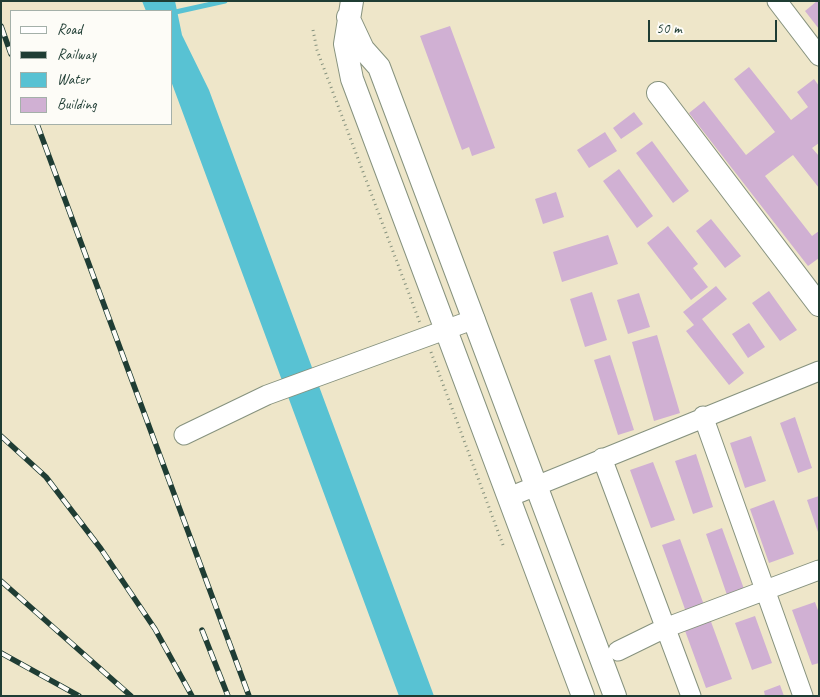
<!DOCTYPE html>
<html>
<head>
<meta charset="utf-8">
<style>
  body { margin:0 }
  #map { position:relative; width:820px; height:697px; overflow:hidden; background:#eee6c9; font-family:Caveat,sans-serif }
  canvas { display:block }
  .frame { position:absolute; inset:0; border:2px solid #1f3d34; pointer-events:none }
  .legend { position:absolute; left:10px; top:10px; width:162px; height:115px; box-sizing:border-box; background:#fdfcf7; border:1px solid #a4b0a9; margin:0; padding:6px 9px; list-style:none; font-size:15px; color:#1f3d34 }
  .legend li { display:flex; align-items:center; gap:10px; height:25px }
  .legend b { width:25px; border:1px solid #a4b0a9 }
  .scale { position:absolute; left:648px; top:20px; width:129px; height:22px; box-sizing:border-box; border:2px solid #1f3d34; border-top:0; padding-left:6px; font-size:15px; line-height:18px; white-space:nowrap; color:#1f3d34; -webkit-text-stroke:4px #fdfcf7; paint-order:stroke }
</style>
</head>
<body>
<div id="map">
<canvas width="820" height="697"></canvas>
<div class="frame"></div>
<ul class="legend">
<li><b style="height:6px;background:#fff"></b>Road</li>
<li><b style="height:6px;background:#1f3d34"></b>Railway</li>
<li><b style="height:14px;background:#58c2d3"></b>Water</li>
<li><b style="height:14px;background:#d0b0d3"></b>Building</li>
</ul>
<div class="scale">50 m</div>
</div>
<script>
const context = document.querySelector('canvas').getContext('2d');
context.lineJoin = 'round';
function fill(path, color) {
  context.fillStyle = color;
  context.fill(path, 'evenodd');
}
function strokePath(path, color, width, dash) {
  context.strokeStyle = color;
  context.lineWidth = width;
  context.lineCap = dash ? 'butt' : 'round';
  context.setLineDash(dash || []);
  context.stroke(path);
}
const water = new Path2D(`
  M142,1H175L182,35L209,90L434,696H399L171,81V11H146Z`);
const stream = new Path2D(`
  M171,13L225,1`);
const building = new Path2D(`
  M817,1H819V29L805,11Z
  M450,26L495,148L472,156L469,147L462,150L420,36Z
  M749,67L791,120L808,107L797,92L814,79L819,86V143L812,148L819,156V188L793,155L765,176L812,236L819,231V258L808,266L689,113L704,101L746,155L775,132L734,79Z
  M634,112L643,124L621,139L613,128Z
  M605,132L617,151L589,168L577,150Z
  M652,141L689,191L673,203L636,153Z
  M619,169L653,216L637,228L603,181Z
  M556,192L564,217L543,224L535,199Z
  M711,219L741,256L725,268L696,231Z
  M668,226L698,264L693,268L708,287L691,300L647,243Z
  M608,235L618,264L562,282L553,252Z
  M716,286L727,299L702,319L744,373L729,385L686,331L694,325L683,312Z
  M769,291L797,330L780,341L752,303Z
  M592,292L607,340L585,347L570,299Z
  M639,293L650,327L628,334L617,300Z
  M749,323L765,347L748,358L732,334Z
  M657,335L680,413L654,421L632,342Z
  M610,355L634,430L618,435L594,360Z
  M795,417L812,468L798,473L780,423Z
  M751,436L766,481L745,488L730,443Z
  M696,454L713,507L693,514L675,461Z
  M653,462L675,520L651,528L630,470Z
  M819,496V532H818L807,500Z
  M774,500L794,554L769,563L750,509Z
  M722,528L744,589L727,595L706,534Z
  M680,539L704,605L686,612L662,545Z
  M815,602L819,613V663L812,665L792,610Z
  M755,616L772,663L752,670L735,623Z
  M710,619L732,679L706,688L684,628Z
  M780,685L784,696H765L764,691Z`);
const path = new Path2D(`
  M313,30L317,50L420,323
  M431,352L503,545`);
const minor = new Path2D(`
  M777,1L819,56
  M703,416L803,696
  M184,435L267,395L475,319
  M602,458L691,696
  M509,497L819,371
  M618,651L665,628L819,570`);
const tertiary = new Path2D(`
  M352,1L345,44L352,79L583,696
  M348,17L363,49L379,67L615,696
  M658,93L819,305`);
const rail = new Path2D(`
  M1,26L11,54
  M37,124L249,696
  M1,436L46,477L101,549L155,629L192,696
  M1,581L131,696
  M202,630L228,696
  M1,653L79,696`);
fill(water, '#58c2d3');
strokePath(stream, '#58c2d3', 5);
fill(building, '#d0b0d3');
strokePath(minor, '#86927e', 21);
strokePath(tertiary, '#86927e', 24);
strokePath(path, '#86927e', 3, [1, 4]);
strokePath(minor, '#fff', 19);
strokePath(tertiary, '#fff', 22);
strokePath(rail, '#1f3d34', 5.5);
strokePath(rail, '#fdfcf7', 4, [11]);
</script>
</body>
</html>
